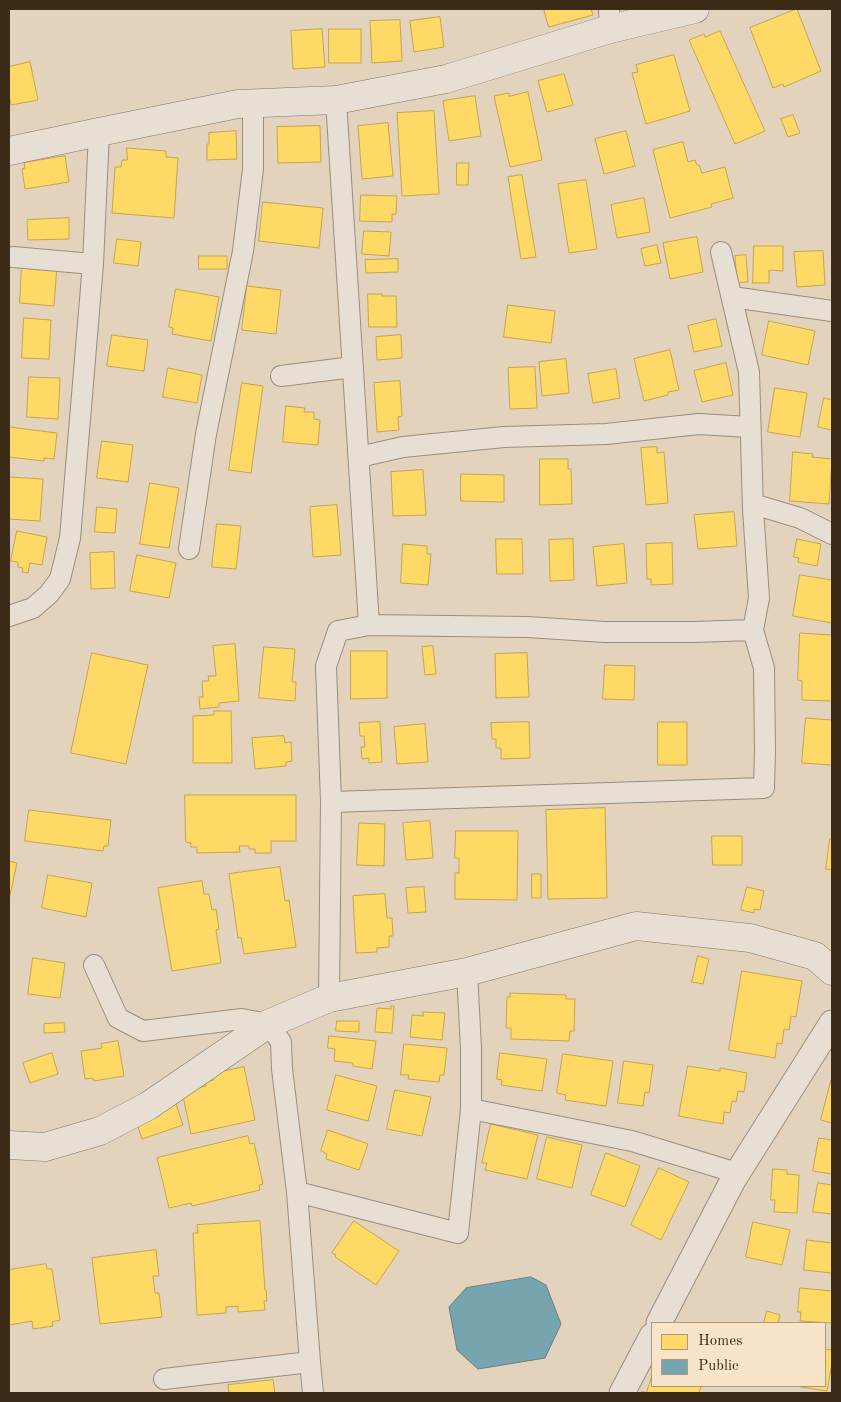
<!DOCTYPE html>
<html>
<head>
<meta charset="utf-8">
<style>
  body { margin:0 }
  #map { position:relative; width:841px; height:1402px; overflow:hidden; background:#e4d3bc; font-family:"Old Standard TT",serif }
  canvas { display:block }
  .frame { position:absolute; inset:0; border:10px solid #3b2b17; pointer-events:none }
  .legend { position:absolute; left:651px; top:1322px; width:175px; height:65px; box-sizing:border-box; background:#f8e4c8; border:1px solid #ac9a81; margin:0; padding:6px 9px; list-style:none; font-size:15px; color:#3b2b17 }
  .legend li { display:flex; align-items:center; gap:10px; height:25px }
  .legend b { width:25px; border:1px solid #ac9a81 }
</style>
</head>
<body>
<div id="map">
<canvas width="841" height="1402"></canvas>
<div class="frame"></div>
<ul class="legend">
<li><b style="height:14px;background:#ffd966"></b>Homes</li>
<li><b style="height:14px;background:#76a5af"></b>Public</li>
</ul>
</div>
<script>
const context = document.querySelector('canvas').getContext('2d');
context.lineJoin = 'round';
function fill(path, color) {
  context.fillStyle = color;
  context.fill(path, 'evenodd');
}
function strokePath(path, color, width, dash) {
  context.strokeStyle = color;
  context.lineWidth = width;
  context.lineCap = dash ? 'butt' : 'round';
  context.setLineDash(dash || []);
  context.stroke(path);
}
const homes = new Path2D(`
  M544,9H591L593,15L549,27Z
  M797,9L821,71L784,87L783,84L773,88L750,28Z
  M440,17L444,47L414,52L410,21Z
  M400,20L402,61L372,63L370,21Z
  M322,29L325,67L293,69L291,31Z
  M329,29H361V63H329Z
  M720,31L765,131L735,144L689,40L704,34L705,37Z
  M674,55L690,111L646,124L632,73L638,72L636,65Z
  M30,62L38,100L11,105L9,93V67Z
  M564,74L573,105L547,112L538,81Z
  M528,92L542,160L510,167L494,96L509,93V96Z
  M475,96L481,136L449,141L443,101Z
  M434,111L439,194L402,196L397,113Z
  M793,115L800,133L788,137L781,119Z
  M388,123L393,176L362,179L358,126Z
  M320,126L321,162L278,163L277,127Z
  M236,131L237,159L207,160V144H209V133Z
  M626,131L635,166L604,174L595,139Z
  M683,142L688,162L695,160L697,165H699L702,173L725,167L733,198L711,204L712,207L670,218L653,150Z
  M127,148L166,151V157L178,158L174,218L112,213L115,167H121L122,160H127Z
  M65,156L69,182L25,189L22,169L25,168L24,163Z
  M457,163H469L468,185H457Z
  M522,175L536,257L521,259L508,177Z
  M586,180L597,249L569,253L558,184Z
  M361,195L397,196L396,214H392V222L360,221Z
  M644,198L650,232L617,238L611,205Z
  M263,202L323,208L319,248L259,241Z
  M69,218V239L28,240L27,220Z
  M364,231L391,232L389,256L362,254Z
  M697,237L703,272L670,279L663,243Z
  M117,239L141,242L138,266L114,263Z
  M657,245L661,263L645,266L641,249Z
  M754,246H783V271L769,270V283H753Z
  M823,251L825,285L797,287L794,252Z
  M746,255L748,282L737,283L735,256Z
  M199,256H227V269H199Z
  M398,259V272L366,273L365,260Z
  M22,263L57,265L54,306L20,303Z
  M247,286L281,290L276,334L242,330Z
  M176,289L219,297L211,341L172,334L173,328L169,327Z
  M368,294H382V296H396L397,327H369Z
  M508,305L555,311L551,343L504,337Z
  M24,318L51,320L49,359L22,358Z
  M716,319L722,346L694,352L688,326Z
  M769,321L815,331L808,365L762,355Z
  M112,335L148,340L144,371L107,366Z
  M401,335L402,358L377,360L376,337Z
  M670,350L679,390L668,392V395L644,401L634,359Z
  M566,359L569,393L542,396L539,362Z
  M726,363L733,395L702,402L694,371Z
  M535,367L537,408L510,409L508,368Z
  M168,368L202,375L197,403L163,397Z
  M616,369L620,398L593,403L588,374Z
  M29,377L60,378L58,419L27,417Z
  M400,381L402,416L398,417L399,430L377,432L374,383Z
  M242,383L263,386L251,473L229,470Z
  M775,388L807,393L800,437L768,432Z
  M824,398L832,400V430L818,427Z
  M286,406L305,408L304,412H314V419L320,420L318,445L283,442Z
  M9,427L57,433L54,459L44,458V461L9,457Z
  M102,441L133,445L128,482L97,478Z
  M657,447V453L664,452L668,503L646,505L641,448Z
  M793,452L813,454L812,457L832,459L829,504L790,501Z
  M540,459H568V469H571L572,504L540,505Z
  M423,470L426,515L393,516L391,472Z
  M461,474L504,475V502L461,501Z
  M9,477L43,479L40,521L9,519Z
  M150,483L179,488L169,548L140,544Z
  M337,505L341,555L313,557L310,507Z
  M97,507L117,509L115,533L95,532Z
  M734,512L737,546L698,549L694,515Z
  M217,524L241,526L236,569L212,567Z
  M17,531L47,537L42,565L30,563L28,573L22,572L23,568L18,567V562L11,561Z
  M496,539H522L523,574H497Z
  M573,539L574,580L550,581L549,540Z
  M797,539L821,544L817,566L798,562L799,558L794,557Z
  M672,543L673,584L651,585V579H647L646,544Z
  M403,544L427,546V554H431L428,585L401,583Z
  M624,544L627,583L597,586L593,547Z
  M114,552L115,588L91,589L90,553Z
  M137,555L176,563L169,598L130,591Z
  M800,575L832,580V623L793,616Z
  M800,633L832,635V701L802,700V681L798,680Z
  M235,644L239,701L219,703V707L200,709L199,697H203L202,681H209L208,676H216L213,646Z
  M433,646L436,674L425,675L422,647Z
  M264,647L295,649L292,682H296L295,701L259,698Z
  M351,651H387V698L351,699Z
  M92,653L148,665L126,764L71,753Z
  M527,653L529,697L496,698L495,654Z
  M605,665L635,666L634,700L603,699Z
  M214,711H231L232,763H193V716L214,715Z
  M806,718L832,720V765L802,763Z
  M380,722L382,762L369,763V758L362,759L361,747H365L364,736H360L359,723Z
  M529,722L530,758L501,759V748H496V739H492L491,723Z
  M658,722H687V765H658Z
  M425,724L428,762L397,764L394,727Z
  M284,736L285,743L291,742L292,761L286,762V766L255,769L252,738Z
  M185,795H296V841H271V853H255V849H249V846H239L240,852L197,853V847H191V843L186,842Z
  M605,808L607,898L548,899L546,810Z
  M29,810L111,820L108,846H104L103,851L25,841Z
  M430,821L433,858L406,860L403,823Z
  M359,823L385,824L384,866L357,865Z
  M456,831H518L517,900L455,899V873H459V858H455Z
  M712,836H742V865H713Z
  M830,839H832V870L826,869Z
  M9,861L17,863L9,900Z
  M280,867L285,901L289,900L296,947L244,954L241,937L238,938L229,874Z
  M532,874H541V898H532Z
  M48,875L92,883L86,917L42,908Z
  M202,881L204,894H209L212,910L216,909L219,929L216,930L221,963L172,971L158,888Z
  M424,887L426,912L408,913L406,888Z
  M747,887L764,891L760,910L754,909V913L741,910Z
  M385,894L387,918H392L393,936H389V947L377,948V952L356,953L353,896Z
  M698,956L709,959L703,984L692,982Z
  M33,958L65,963L60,998L28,994Z
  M742,971L802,981L796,1017L791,1016L789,1030L784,1029L782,1044L777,1043L775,1058L729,1050Z
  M510,993L566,995V999H575L574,1031H570L569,1041L511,1039V1028H506L507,997H510Z
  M391,1006H394L392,1033L375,1032L377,1008L391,1009Z
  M423,1012L445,1013L442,1040L410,1037L412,1015L423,1016Z
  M337,1021H359V1032L336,1031Z
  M64,1023L65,1032L44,1033V1024Z
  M329,1036L376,1041L372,1069L353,1066V1063L334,1061L335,1049L328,1048Z
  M118,1041L124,1076L94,1081L93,1078L85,1079L81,1051L102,1048L101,1044Z
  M404,1044L447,1048L444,1075H440L439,1082L408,1079L409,1075H401Z
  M52,1053L58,1074L30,1083L23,1063Z
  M500,1053L547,1059L542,1091L501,1085L502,1080L497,1079Z
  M563,1054L613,1061L606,1106L565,1100L566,1095L557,1093Z
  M624,1061L653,1065L649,1093L645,1092L643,1106L618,1103Z
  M688,1066L720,1071V1068L747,1073L744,1092L738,1091L736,1102L732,1101L730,1113L724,1112L723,1124L679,1116Z
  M244,1067L255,1120L191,1134L182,1091L206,1086L205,1082L214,1080L212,1074Z
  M336,1075L377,1086L368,1121L327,1110Z
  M831,1081L832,1082V1123L821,1120Z
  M395,1090L431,1097L422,1136L387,1129Z
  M173,1095L183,1125L142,1139L135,1118Z
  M491,1124L538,1135L527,1179L485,1170L487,1163H482Z
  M328,1130L368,1144L359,1170L326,1159L327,1154L321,1151Z
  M248,1136L250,1144L254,1143L263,1184L259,1185L260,1190L192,1206L191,1203L169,1208L157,1158Z
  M547,1137L582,1145L572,1188L537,1179Z
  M819,1138L832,1140V1174L813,1171Z
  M606,1153L640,1166L625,1207L591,1195Z
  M659,1168L689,1182L661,1240L631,1225Z
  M773,1169L787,1170V1174L799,1175L797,1213L774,1212L775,1200H771Z
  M818,1183L832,1185V1214L813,1212Z
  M260,1221L265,1290H266L267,1301H264L265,1310L238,1312V1306L226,1307V1313L197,1315L193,1233H198L197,1225Z
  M354,1221L399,1251L376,1285L335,1257L336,1255L332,1253Z
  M753,1222L790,1230L782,1265L746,1257Z
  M807,1240L832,1243V1273L804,1270Z
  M156,1250L159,1276H153L155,1293H159L162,1317L100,1324L92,1258Z
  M46,1264L47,1269H52L60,1320L52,1322L53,1326L33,1329L32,1321L9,1325V1270Z
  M800,1288L832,1291V1323L800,1321L801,1312H798Z
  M767,1311L780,1315L778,1323H764Z
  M825,1349L832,1350V1363L827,1391L795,1386H825Z
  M652,1376V1386H701L699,1393H641L642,1391L646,1393Z
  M273,1380L275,1393H229L228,1385Z`);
const public = new Path2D(`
  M531,1277L546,1285L561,1324L545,1358L478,1369L457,1350L449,1307L466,1288Z`);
const minor = new Path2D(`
  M609,9L610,29
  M336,100L369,625
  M13,257L93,264
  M732,297L832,311
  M281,376L353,367
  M359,457L403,447L504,437L606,434L699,424L749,427
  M753,504L800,518L832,534
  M189,549L206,434L243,251L253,169V103
  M9,616L33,608L49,594L60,579L70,538L93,264L99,132
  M331,802L764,788L765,750L764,668L753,630L759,598L753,509L749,372L721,252
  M94,965L118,1018L143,1031L242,1019L268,1024L281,1042L282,1069L297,1192L310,1362L313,1393
  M329,998L331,802L326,666L338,631L369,625L527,627L605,632H694L753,630
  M471,1109L632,1141L737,1173
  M297,1192L458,1233L471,1109V1048L467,972
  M164,1379L310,1362`);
const tertiary = new Path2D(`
  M659,1323L733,1180L832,1023
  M622,1393L652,1336`);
const secondary = new Path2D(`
  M9,151L99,132L238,104L336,100L446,79L610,29L695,9
  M9,1145L45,1147L100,1131L148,1106L268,1024L329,998L467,972L636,926L750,938L815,956L832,971`);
fill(homes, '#ffd966');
strokePath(homes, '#c4a54e', 1);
fill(public, '#76a5af');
strokePath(public, '#648081', 1);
strokePath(minor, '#998d7e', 22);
strokePath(tertiary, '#998d7e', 27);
strokePath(secondary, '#807668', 29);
strokePath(minor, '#e7dfd4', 20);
strokePath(tertiary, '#e7dfd4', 25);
strokePath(secondary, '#e7dfd4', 28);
</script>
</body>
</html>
